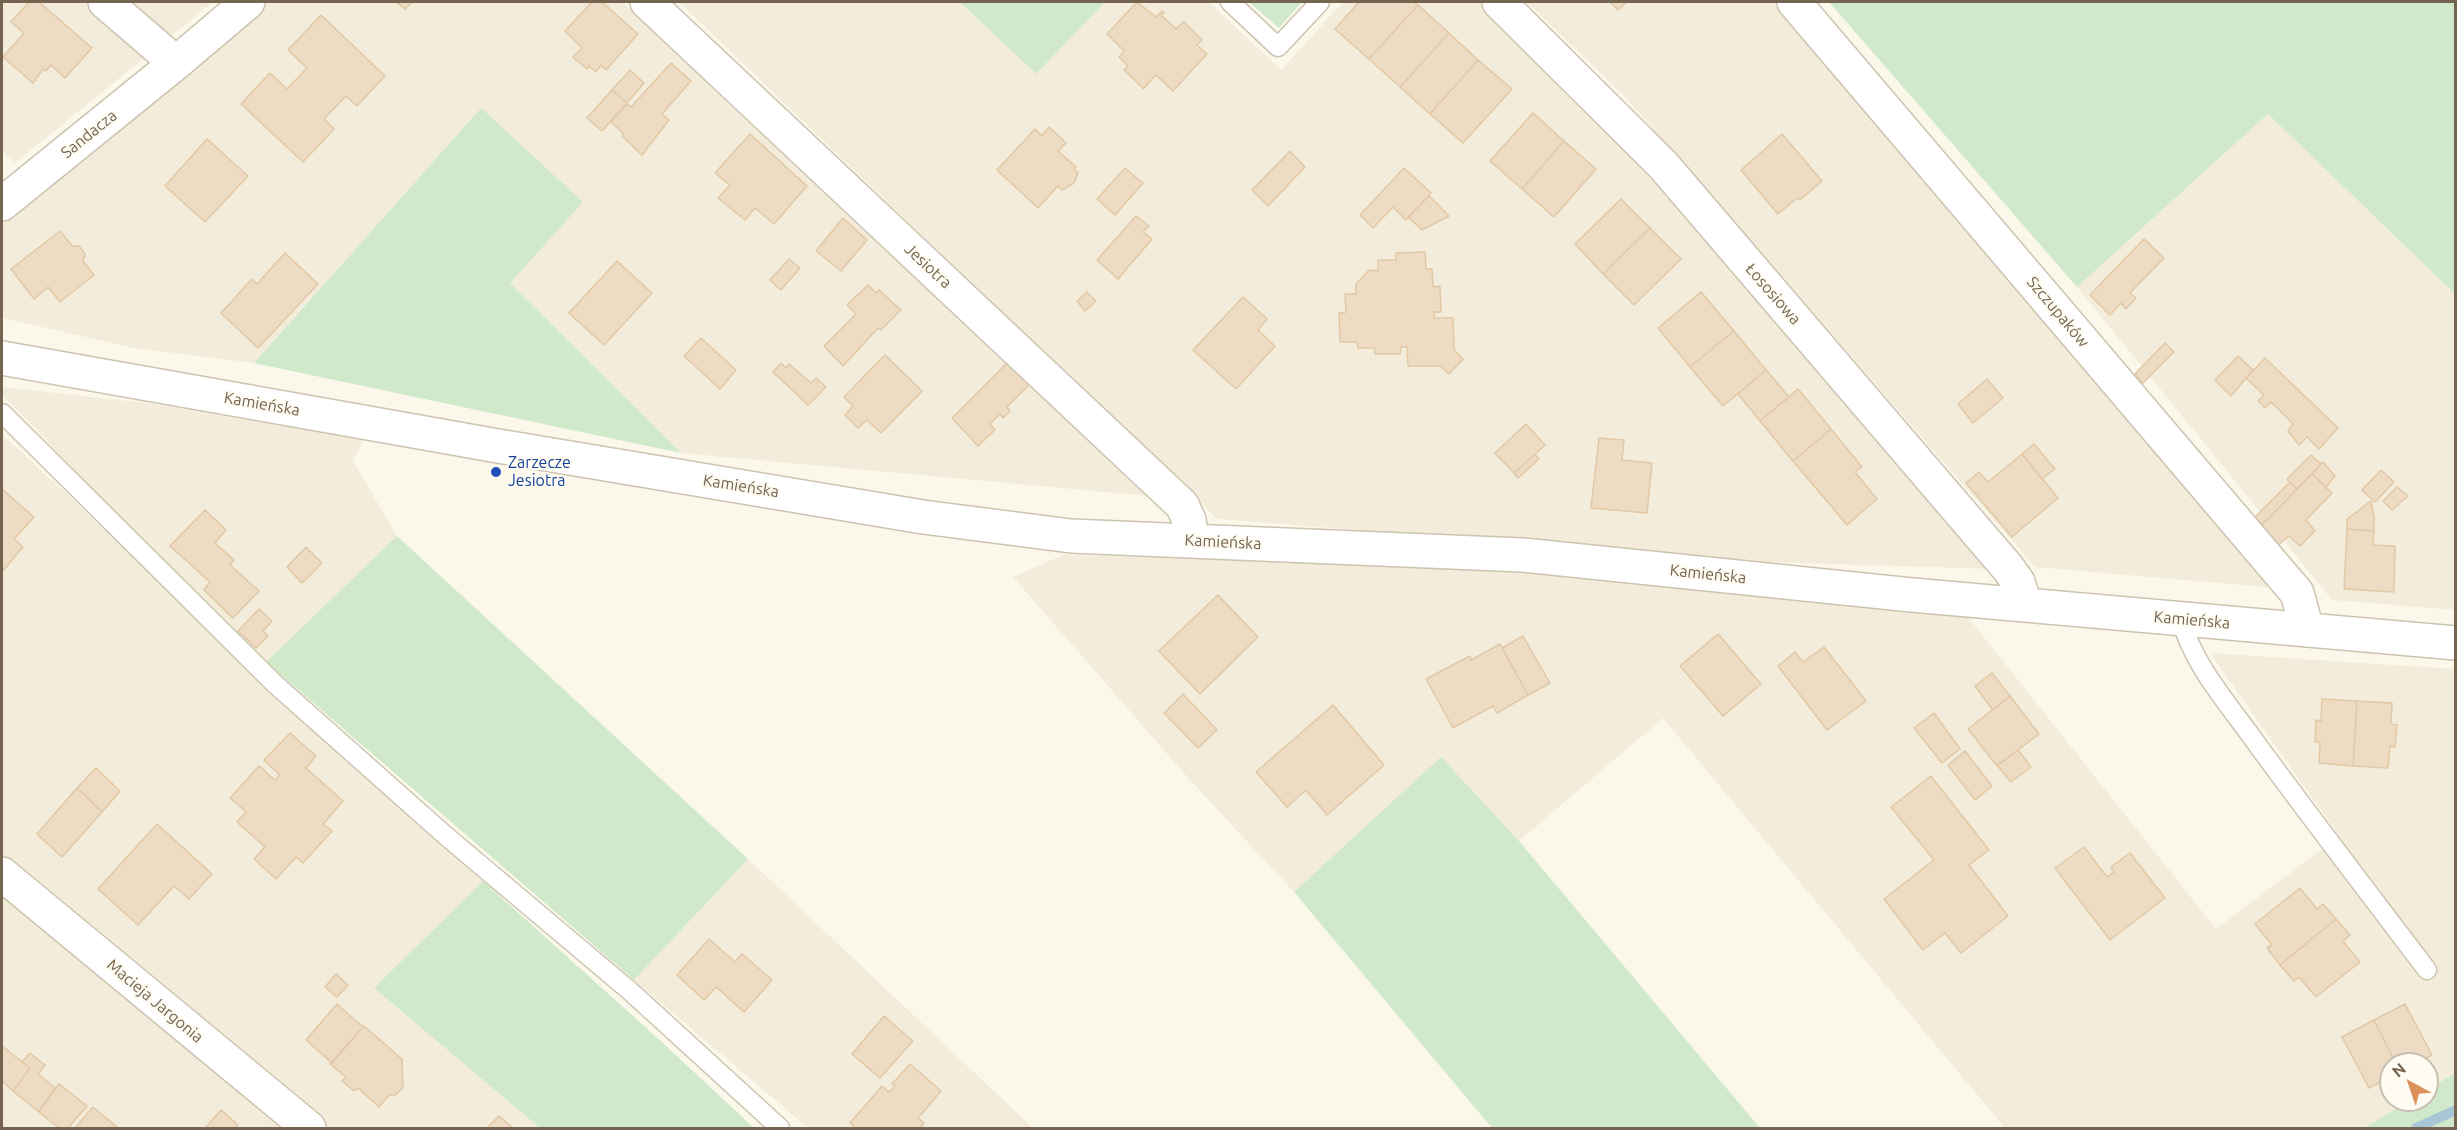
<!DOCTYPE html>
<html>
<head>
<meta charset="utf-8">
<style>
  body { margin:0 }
  #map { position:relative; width:2457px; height:1130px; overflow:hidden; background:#fbf8eb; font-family:Ubuntu,sans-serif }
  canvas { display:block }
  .frame { position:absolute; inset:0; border:3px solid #75644f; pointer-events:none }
  .north { position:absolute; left:2379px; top:1052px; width:60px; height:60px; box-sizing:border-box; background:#fefbf2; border:2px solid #c7bfb1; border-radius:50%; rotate:320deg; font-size:16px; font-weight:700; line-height:24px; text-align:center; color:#75644f }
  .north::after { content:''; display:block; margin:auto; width:21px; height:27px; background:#dc905a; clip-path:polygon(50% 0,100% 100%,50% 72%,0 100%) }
</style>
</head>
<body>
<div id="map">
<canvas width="2457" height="1130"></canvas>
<div class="frame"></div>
<div class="north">N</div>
</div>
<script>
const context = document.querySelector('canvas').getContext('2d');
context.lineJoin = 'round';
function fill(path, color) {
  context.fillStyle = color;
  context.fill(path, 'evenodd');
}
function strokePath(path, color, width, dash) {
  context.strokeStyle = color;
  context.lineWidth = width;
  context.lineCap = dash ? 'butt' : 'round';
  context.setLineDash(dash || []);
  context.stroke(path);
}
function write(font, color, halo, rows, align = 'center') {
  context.font = font + ' Ubuntu,sans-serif';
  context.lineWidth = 4.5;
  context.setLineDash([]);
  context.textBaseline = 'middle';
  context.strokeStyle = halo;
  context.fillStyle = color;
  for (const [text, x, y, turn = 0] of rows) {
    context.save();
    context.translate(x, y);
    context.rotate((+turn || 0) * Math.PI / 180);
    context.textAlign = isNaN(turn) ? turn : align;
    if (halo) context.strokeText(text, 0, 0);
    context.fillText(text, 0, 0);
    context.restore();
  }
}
const residential = new Path2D(`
  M2,2H213L15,163L2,151Z
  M268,2H622L1054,398L1149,496L681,453L510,283L481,108L254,363L134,348L2,318V221L180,82Z
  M679,2H960L1036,74L1105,2H1209L1281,70L1343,2H1478L1611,128L1995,569L1764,562L1217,519Z
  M1527,2H1773L2277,588L2035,567L1627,99Z
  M2268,114L2455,294V610L2332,600L2077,287Z
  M2,387L146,403L363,440L353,461L397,536L266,662L198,600L2,394Z
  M2,434L483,881L374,988L540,1128H319L2,855Z
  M1063,555L1544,567L1964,612L2216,929L2339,836L2210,653L2455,669V1073L2427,1090V1064H2391V1100H2410L2364,1128H2005L1663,718L1519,841L1441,758L1294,892L1189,779L1013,577Z
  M748,859L1033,1128H808L634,980Z
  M2,896L232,1085L283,1128H2Z`);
const green = new Path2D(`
  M960,2H1105L1036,74Z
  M1249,2H1302L1279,28Z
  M1829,2H2455V294L2268,114L2077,287Z
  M481,108L583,202L510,283L681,453L254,363Z
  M397,536L748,859L634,980L266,662Z
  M1441,757L1519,841L1760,1128H1492L1294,892Z
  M483,881L663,1043L754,1128H540L374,988Z
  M2455,1073V1128H2364L2410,1100H2427V1090Z`);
const stream = new Path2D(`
  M2416,1128L2456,1110`);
const building = new Path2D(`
  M29,2H39L92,48L65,78L51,65L46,71L43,69L33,83L3,57L24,33L11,22Z
  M396,2H412L405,9Z
  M592,2H602L638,34L606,70L601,65L596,72L589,66L587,69L573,57L582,48L565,31Z
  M1137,2L1156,17L1162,11L1164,13L1161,15L1176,29L1184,22L1202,40L1197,45L1207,54L1173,91L1156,75L1143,89L1142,87L1124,70L1128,66L1119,57L1124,51L1107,34Z
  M1359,2H1414L1418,5L1369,59L1335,29Z
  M1610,2H1627L1618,10Z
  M1418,5L1449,33L1400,87L1369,59Z
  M321,15L385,76L357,106L346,96L324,119L334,129L303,162L241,104L270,73L287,89L307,68L288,50Z
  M1449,33L1478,60L1430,114L1400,87Z
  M1478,60L1512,89L1463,143L1430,114Z
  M671,63L691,81L662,114L669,120L642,155L622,136L624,134L611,122L627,104L631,107Z
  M630,70L644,83L627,103L612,90Z
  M612,90L627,103L602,131L587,118Z
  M1533,113L1564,141L1522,189L1490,161Z
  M1049,127L1066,143L1058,151L1076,167L1074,169L1078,173L1074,183L1062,190L1058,186L1038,208L997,170L1035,129L1042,136Z
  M750,134L807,186L774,224L755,208L745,220L718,198L730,185L715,173Z
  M1782,134L1822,181L1800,200L1797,198L1778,214L1741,170Z
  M207,139L248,176L205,222L165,186Z
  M1564,141L1596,169L1554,217L1522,189Z
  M1290,151L1305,167L1268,206L1252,190Z
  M1125,168L1143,183L1115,215L1097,199Z
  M1404,168L1431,193L1406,220L1393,207L1373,228L1360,215Z
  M1429,196L1449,216L1422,230L1408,217Z
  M1621,199L1650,228L1603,274L1575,244Z
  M1136,216L1149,226L1143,232L1152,239L1118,279L1097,260Z
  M843,218L867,240L841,271L816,251Z
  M1650,228L1681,259L1634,305L1603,274Z
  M60,231L72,246H79L85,254L83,261L94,275L60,302L48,287L34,299L11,269Z
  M2144,239L2164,258L2130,293L2136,298L2126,309L2121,303L2110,315L2090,295Z
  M1425,252L1426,269H1432L1433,287L1440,286L1441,312H1434V318H1453L1454,350L1463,359L1449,374L1440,366H1408L1407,347H1401L1400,354H1375V348H1358L1357,342H1340L1339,313L1346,312L1345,294H1356V284L1369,270L1378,271V260H1396V253Z
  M285,253L318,284L258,348L221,313L252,279L257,284Z
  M789,259L800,268L781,290L770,280Z
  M617,261L652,293L604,345L569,313Z
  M868,285L876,293L879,290L901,310L881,330L878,328L843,366L824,346L856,314L847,305Z
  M1087,292L1096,301L1085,311L1077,301Z
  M1701,292L1734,331L1690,367L1658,328Z
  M1243,297L1267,319L1258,330L1275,346L1236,389L1193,350Z
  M1734,331L1766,370L1723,406L1690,367Z
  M701,338L736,370L720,389L684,356Z
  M2165,343L2174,352L2143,383L2135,374Z
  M885,355L922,391L881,433L867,420L858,428L845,415L853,406L844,397Z
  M2238,356L2253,370L2231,396L2215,380Z
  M2265,358L2338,428L2319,449L2307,437L2299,445L2288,431L2293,424L2271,402L2265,408L2258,401L2264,395L2246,378Z
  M1009,361L1031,383L1007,407L1010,411L1003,418L1000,414L990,424L995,430L978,446L952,418Z
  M781,363L786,368L789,364L811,383L816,378L826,387L808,405L773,372Z
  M1766,370L1789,397L1760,421L1738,394Z
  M1987,379L2003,398L1973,423L1958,404Z
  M1798,389L1831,429L1793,461L1760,421Z
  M1526,424L1545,445L1514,473L1495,453Z
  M1831,429L1862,467L1855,472L1877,499L1847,525L1793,461Z
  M1599,438L1624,440L1622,460L1652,463L1647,513L1591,508Z
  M2034,444L2055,469L2042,479L2022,454Z
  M1535,454L1539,459L1518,478L1514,473Z
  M2022,454L2058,498L2012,537L1966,483L1979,472L1988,482Z
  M2311,455L2321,464L2297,489L2287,479Z
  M2323,462L2335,476L2326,487L2312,474Z
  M2381,470L2394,482L2375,502L2362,490Z
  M2312,474L2332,493L2306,520L2315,531L2300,546L2289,536L2277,546L2261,526Z
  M2290,482L2297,489L2261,526L2255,517Z
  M2397,487L2408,496L2392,510L2383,501Z
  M2,489L34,517L14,539L23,547L2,572Z
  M2371,501L2374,517V531L2347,529V519Z
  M205,510L226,530L215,543L234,560L230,565L259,591L233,618L204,590L210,582L170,546Z
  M2347,529L2374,531L2373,545L2395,546L2394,592L2344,589Z
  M306,547L322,563L302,583L287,567Z
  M1218,595L1258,637L1200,694L1159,651Z
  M259,609L272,621L263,631L268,636L256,648L238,631Z
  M1718,634L1761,684L1723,716L1680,666Z
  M1523,636L1550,683L1528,695L1502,648Z
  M1500,644L1528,695L1497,713L1493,706L1453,728L1426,679L1470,656L1471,660Z
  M1824,647L1866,701L1827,730L1778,666L1795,652L1803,662Z
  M1992,673L2010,696L1993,710L1975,686Z
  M1183,694L1217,730L1198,748L1164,713Z
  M2010,696L2039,734L1997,766L1968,729Z
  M2322,699L2357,701L2353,766L2319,763L2320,742H2315L2316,720L2321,721Z
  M2357,701L2392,703L2391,724L2397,725L2395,747L2390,746L2388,768L2353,766Z
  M1333,705L1384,765L1327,815L1306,790L1287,807L1256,772Z
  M1934,713L1960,749L1942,763L1914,728Z
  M290,733L316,756L306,768L343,801L323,824L332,831L303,863L296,857L276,879L254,859L265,847L237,822L246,812L230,798L259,766L275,780L280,775L264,760Z
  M2018,750L2031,767L2011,782L1997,765Z
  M1965,751L1992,786L1975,800L1948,765Z
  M96,768L120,791L102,812L77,788Z
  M1931,776L1989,850L1969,865L2008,916L1961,953L1945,933L1923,950L1884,899L1934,860L1891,807Z
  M77,788L102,812L62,857L37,834Z
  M157,824L212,874L189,899L174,886L138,925L98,889Z
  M2084,847L2107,877L2114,872L2111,867L2130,853L2165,898L2110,940L2055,868Z
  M2300,888L2317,909L2323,904L2336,919L2280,965L2267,948L2272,945L2255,924Z
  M2336,919L2350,935L2343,941L2360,962L2316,997L2299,977L2294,981L2280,965Z
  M709,939L735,962L742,954L772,980L744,1012L716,987L704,1000L677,975Z
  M336,974L348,985L337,997L325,987Z
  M337,1004L363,1027L332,1063L306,1040Z
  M2405,1004L2432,1055L2415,1064H2396L2374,1020Z
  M884,1016L913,1041L880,1078L852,1054Z
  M2374,1020L2396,1064H2391V1077L2369,1088L2342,1037Z
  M364,1026L402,1059L403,1087L396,1095H389L379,1107L358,1088L354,1091L342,1081L346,1077L330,1064Z
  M2,1046L30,1068L13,1091L2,1081Z
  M30,1053L45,1065L38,1074L55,1088L39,1112L13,1091L30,1068L22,1062Z
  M910,1064L941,1091L918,1118L924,1123L920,1128H856L850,1123L882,1086L889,1092L895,1086L892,1084Z
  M59,1084L87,1106L68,1128H59L39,1112Z
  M93,1107L118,1128H75Z
  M221,1110L238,1125L235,1128H205Z
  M499,1116L513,1128H487Z`);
const service = new Path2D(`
  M1230,2L1278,47L1320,2
  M2,413L276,685L446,836L630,991L780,1128
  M2181,619C2193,666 2231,707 2259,747C2314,822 2371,896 2427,970`);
const minor = new Path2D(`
  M105,2L176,63
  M647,2L1182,505L1189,520L1192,540
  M1499,2L1663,165L2008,568L2018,582L2025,604
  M1794,2L2297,593L2307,630
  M2,204L176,63L248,2
  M2,874L309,1128`);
const tertiary = new Path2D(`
  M2,358L498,446L923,517L1071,536L1523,555L1912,595L2456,643`);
const markers = [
  [496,472,6,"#1a4fb4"]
];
const streetNames = [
  ["Sandacza",89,134,-39],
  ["Jesiotra",928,266,43],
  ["Łososiowa",1773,294,49],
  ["Szczupaków",2058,312,50],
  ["Kamieńska",262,404,10],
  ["Kamieńska",741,486,9],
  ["Kamieńska",1223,542,3],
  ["Kamieńska",1708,574,6],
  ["Kamieńska",2192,620,5],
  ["Macieja Jargonia",155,1001,40]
];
const transitNames = [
  ["Zarzecze",508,463],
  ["Jesiotra",508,481]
];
fill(residential, '#f3ecda');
fill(green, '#d0e9ca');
strokePath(stream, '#a7c5d5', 10);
fill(building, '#eddcc3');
strokePath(building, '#e1c8a6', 1.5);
strokePath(service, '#cdc3b1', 21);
strokePath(minor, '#cdc3b1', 36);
strokePath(tertiary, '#cdc3b1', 36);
strokePath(service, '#fff', 18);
strokePath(minor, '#fff', 33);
strokePath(tertiary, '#fff', 33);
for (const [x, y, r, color] of markers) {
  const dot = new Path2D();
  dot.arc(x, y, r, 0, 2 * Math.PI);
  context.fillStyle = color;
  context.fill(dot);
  strokePath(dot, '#fefbf2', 2);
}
write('16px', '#75644f', '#fefbf2', streetNames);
write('16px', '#164399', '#fefbf2', transitNames, 'left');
</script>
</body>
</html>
